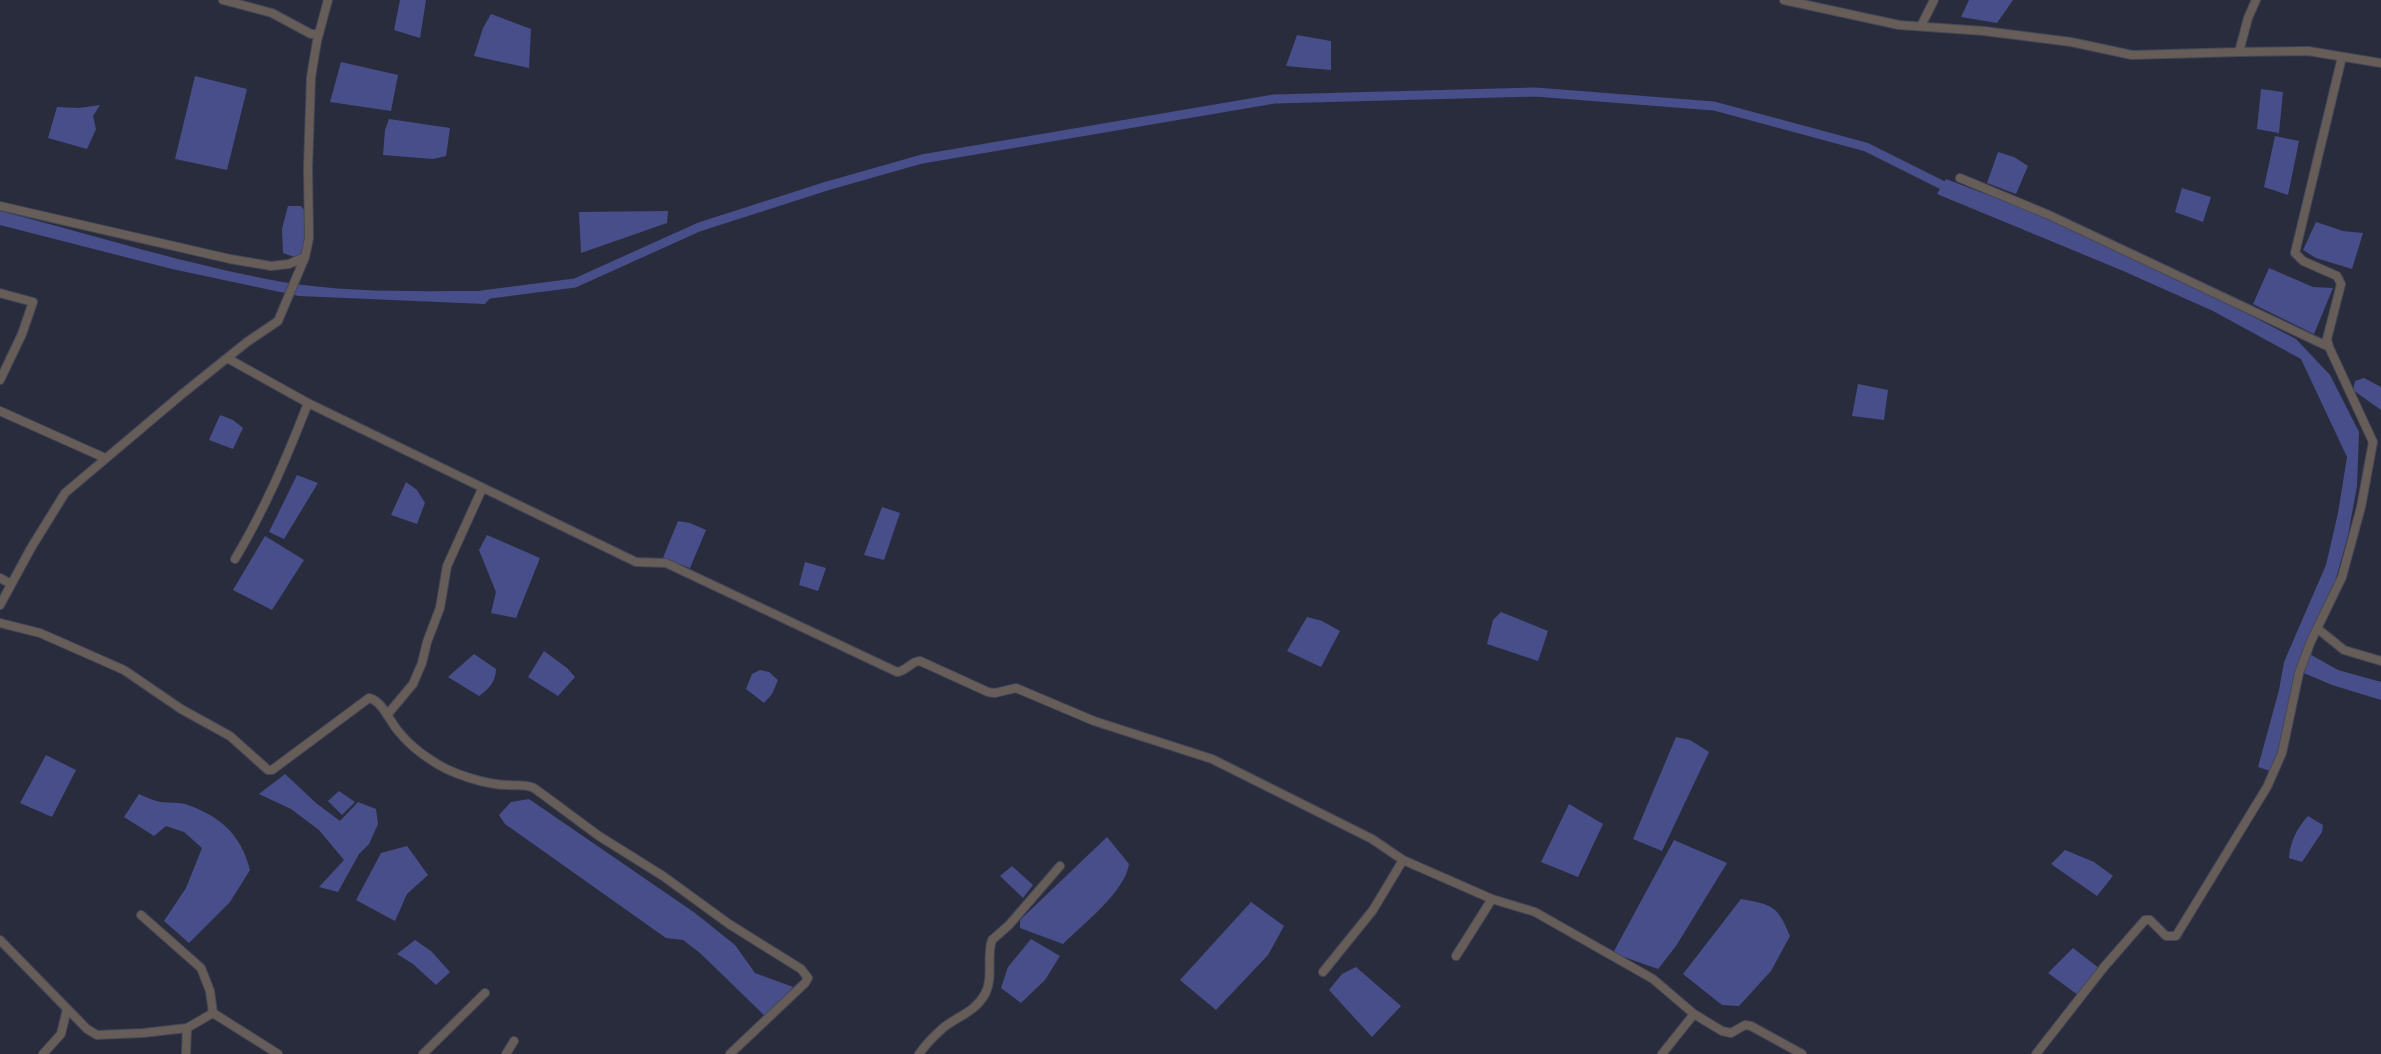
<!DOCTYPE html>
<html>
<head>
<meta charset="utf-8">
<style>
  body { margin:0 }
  canvas { display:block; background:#292c3d }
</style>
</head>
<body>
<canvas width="2381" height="1054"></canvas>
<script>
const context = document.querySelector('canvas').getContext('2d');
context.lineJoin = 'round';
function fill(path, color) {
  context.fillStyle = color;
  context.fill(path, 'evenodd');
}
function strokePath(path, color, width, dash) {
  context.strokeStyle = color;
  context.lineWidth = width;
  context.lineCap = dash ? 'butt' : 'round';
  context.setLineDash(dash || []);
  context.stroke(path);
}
const water = new Path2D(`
  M400,0H426L420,38L394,30Z
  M1969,0H2013L1997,23L1961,17Z
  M491,14L531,29L529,68L474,56L483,28Z
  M1297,35L1331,41V70L1286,66Z
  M341,62L398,75L391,111L330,102Z
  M195,76L247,89L227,170L175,159Z
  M2261,89L2283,92L2279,133L2257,129Z
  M100,105L93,116L96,129L87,149L48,138L57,107L79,108Z
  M389,119L450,128L446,156L433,159L383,155L385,130Z
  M2275,136L2299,141L2288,195L2264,187Z
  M1998,152L2014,157L2028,166L2016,194L1987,183Z
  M1946,179L2038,214L2221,300L2296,339L2330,375L2359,432L2357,486L2348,535L2335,582L2306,652L2338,670L2381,682V700L2332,685L2299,671L2273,772L2258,767L2279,690L2284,662L2326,565L2338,513L2347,457L2301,359L2213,311L2121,270L1937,194Z
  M2182,188L2211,197L2203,222L2175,212Z
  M288,206H301L304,210L307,245L297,258L283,253L282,229Z
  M0,211C94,235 187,265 283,282C348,293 416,291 483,291L492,296L485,304L299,296L172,269L0,225Z
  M668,211L667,223L581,253L579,212Z
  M2316,222L2343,231L2363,233L2352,269L2316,258L2303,250Z
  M2269,268L2313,287L2333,288L2314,334L2253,304Z
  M2364,378L2381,387V410L2353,390L2355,381Z
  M1858,384L1888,390L1884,420L1852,416Z
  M220,415L233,420L243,428L233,449L209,440Z
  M297,475L318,483L284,539L269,532Z
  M406,482L417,490L425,503L417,524L391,515Z
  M882,507L900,513L884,560L864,555Z
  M678,521L690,523L706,530L690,568L663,558Z
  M487,535L540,558L516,618L491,613L496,592L479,550Z
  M265,536L304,560L272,610L233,590Z
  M805,562L826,568L818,591L799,585Z
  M1501,612L1548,631L1538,661L1487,644L1493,620Z
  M1307,617L1322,621L1340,631L1321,667L1287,651Z
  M544,651L567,668L575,677L558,696L528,677Z
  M474,654L496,669C496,681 489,689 479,696L448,677Z
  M760,670L769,672L778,680L772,694L764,703L746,689L752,674Z
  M1676,737L1690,740L1709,752L1662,851L1633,839Z
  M46,755L76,770L52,817L20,803Z
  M285,774L316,803L340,821L358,802L376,809L378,824L369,844L359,854L338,892L319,887L344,860L319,830L291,809L259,794Z
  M339,791L355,802L342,815L328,801Z
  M139,794C146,797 154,801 161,802C169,803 177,802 185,804C220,816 241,834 250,870L230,902L189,943L164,921L186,888L202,848L184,832L166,826L154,836L124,817Z
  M529,799L695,913L735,945L755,973L793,987L766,1017L700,953L683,940L666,938L505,824L499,815L511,802Z
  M1569,804L1603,824L1578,877L1541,862Z
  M2308,816L2323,825L2322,832L2302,862L2289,858C2290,842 2297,828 2308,816Z
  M1107,837L1129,864C1125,892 1083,924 1063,944L1020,928V920Z
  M1674,840L1727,863L1676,946L1658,969L1613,953Z
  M407,846L428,875L407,894L395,921L356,900L381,853Z
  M2065,850L2094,862L2113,876L2097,896L2051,864Z
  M1012,866L1033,885L1023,898L1000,876Z
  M1741,899C1773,905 1777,905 1790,936L1771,971L1739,1006L1722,1005L1683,974Z
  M1251,902L1284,926L1268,955L1216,1010L1180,980Z
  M1031,939L1060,956L1045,980L1021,1003L1001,988L1008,967Z
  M415,940L431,951L450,972L436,985L413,964L397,954Z
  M2073,948L2100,969L2078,995L2048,973Z
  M1356,967L1401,1006L1372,1037L1329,990L1342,974Z`);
const canal = new Path2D(`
  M482,295L575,283L699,227L827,186L922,159L1274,99L1535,92L1714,106L1866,147L1952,190`);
const street = new Path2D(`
  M223,0L272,13L311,34H319
  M1784,0L1899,25L1984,31L2071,42L2132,55L2239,52L2248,18L2256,0
  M1921,26L1934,0
  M2239,52L2308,51L2381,63
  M1960,178L2049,215L2329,347L2373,442L2361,507L2342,577L2311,641L2299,673L2282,753L2267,787L2176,936H2166L2150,920H2145L2104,967L2036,1054
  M0,206L230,259L271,266L289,264L305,257
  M0,293L33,302L22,334L0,380
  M2329,347L2327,339L2341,284L2337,276L2303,261L2295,253L2342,57
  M227,358L247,342L278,321L305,257L309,238L308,168L311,77L317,41L328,0
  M0,411L105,458
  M235,559C265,509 287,457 308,403
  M0,578L11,584
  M0,605L31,548L65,493L181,395L227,358L308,403L636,562L666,563L897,672C907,671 911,661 920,661L988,692L995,693L1016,688L1094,721L1212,759L1372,839L1403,860L1492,899L1535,912L1653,979L1694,1014L1722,1031L1731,1033L1745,1025L1751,1026L1802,1054
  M0,623L40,633L124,670L181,709L230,736L268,770H272L369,698C383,701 390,723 399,732C407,742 420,753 431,760C449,773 486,785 508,785C518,786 524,784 534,788L599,836L663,876L729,924L801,969L808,978L805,983L730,1054
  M2318,629L2344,650L2381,661
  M387,715L413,684L422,663L427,642L440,608L447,566L482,489
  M141,915L201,968L210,991L213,1013L278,1054
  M0,940L87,1029L97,1035L143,1033L187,1028L213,1013
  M1456,956L1492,899
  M1323,972L1373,910L1403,860
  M43,1054L61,1034L67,1009
  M186,1054L187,1028
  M423,1054L485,993
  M506,1054L514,1041
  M919,1054C926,1044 934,1036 943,1028C958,1016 975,1012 985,994C994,977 986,957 992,940L1009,925L1060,866
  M1662,1054L1694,1014`);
fill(water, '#474e89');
strokePath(canal, '#474e89', 9);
strokePath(street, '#454758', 10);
strokePath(street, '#665d58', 8);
</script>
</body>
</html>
